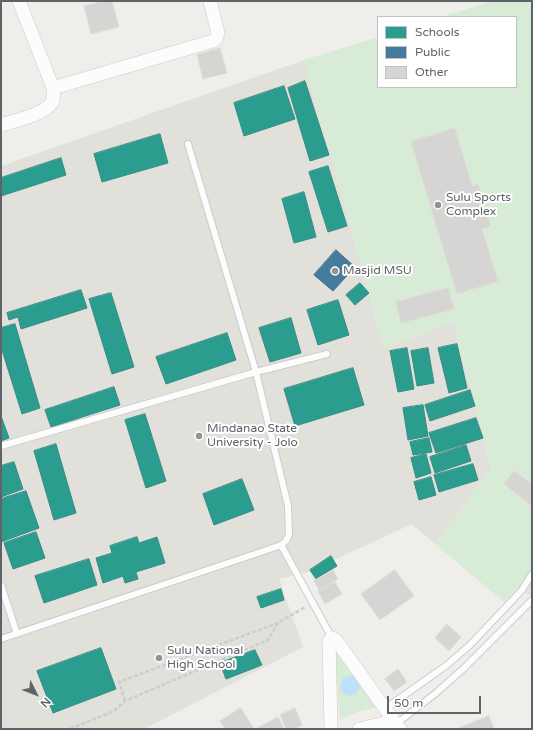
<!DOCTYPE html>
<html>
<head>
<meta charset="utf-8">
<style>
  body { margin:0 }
  #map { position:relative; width:533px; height:730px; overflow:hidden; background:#efeeea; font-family:"Varela Round",sans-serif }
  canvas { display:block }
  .frame { position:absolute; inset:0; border:2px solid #5f6368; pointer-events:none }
  .legend { position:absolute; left:377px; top:16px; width:140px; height:72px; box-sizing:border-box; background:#fff; border:1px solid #bfc1c3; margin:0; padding:5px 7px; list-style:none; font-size:12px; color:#5f6368 }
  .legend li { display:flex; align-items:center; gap:8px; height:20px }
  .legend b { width:20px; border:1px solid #bfc1c3 }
  .north { position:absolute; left:16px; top:674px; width:40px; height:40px; -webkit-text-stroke:3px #fff; paint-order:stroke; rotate:132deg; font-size:11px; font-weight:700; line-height:16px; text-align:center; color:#5f6368 }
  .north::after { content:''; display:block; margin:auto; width:14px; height:18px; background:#5f6368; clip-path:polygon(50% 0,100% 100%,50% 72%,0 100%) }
  .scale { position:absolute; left:387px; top:696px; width:94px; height:18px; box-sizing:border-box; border:2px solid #5f6368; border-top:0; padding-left:5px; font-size:12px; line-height:14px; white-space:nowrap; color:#5f6368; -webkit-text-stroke:3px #fff; paint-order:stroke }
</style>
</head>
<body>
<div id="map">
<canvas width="533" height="730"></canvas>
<div class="frame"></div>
<ul class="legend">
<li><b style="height:11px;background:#2a9d8f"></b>Schools</li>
<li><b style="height:11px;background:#457b9d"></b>Public</li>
<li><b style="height:11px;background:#d6d5d3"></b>Other</li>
</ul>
<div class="north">N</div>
<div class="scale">50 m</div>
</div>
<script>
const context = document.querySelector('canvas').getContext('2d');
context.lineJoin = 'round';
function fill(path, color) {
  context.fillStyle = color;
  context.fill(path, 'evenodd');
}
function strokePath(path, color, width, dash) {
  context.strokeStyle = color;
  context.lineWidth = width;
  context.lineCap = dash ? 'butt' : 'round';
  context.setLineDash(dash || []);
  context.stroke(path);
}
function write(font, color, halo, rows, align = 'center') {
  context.font = font + ' "Varela Round",sans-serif';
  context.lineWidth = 4;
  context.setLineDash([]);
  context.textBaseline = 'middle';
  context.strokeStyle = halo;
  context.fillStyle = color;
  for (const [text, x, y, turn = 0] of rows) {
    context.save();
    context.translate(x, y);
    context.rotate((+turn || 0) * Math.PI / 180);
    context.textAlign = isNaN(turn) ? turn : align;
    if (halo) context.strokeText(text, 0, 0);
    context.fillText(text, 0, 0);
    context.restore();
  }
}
const education = new Path2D(`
  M304,60L384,349L453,322L491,469L435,544L412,524L308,572L279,579L303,647L144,729H1V166Z`);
const green = new Path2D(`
  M492,1H532V597L518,587L504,602L435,544L491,469L453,322L384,349L304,60L378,37V87H516V17H441Z
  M334,641L382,706L360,711L340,720Z`);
const water = new Path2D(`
  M340 686a10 10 0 1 1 20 0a10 10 0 1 1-20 0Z`);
const schools = new Path2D(`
  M305,81L329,155L310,161L288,88Z
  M284,86L295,119L244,136L234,103Z
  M160,134L168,163L102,182L94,154Z
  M61,158L66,175L1,196V178Z
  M328,166L347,226L328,232L309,172Z
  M304,192L316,237L294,243L282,199Z
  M360,283L369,293L355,305L346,295Z
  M81,290L87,308L21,329L18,317L9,320L7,313Z
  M111,293L134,367L112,374L89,299Z
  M338,300L349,335L318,345L307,310Z
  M291,318L301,353L270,362L259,328Z
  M15,324L40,408L22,414L1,347V328Z
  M227,333L236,360L166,384L156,357Z
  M457,344L467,388L449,393L438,348Z
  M407,348L414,389L398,392L390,351Z
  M428,348L434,383L417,386L411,351Z
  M353,368L364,405L295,426L284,389Z
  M114,387L120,405L51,427L45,410Z
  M470,390L475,406L430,421L425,405Z
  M423,405L428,436L408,440L403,408Z
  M145,414L166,481L146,488L125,420Z
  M1,416L9,438L1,441Z
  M476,418L483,438L436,453L429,433Z
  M429,438L432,452L413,455L410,442Z
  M56,444L76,513L54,520L34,451Z
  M466,445L471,461L435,473L430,457Z
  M426,454L431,473L416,478L411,458Z
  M14,462L23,489L1,497V466Z
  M473,464L478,480L439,492L434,475Z
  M431,477L436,495L419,500L414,482Z
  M242,479L254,510L214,525L203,494Z
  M26,491L39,528L1,542V499Z
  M36,532L45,558L13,569L4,543Z
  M137,537L139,543L157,537L165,563L136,572L138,579L125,583L123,576L103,583L96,558L112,553L110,546Z
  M331,556L337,566L316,579L310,570Z
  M89,559L97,585L44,603L35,576Z
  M281,589L284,600L261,608L257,597Z
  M101,648L116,689L53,713L37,671Z
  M255,650L262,665L226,679L220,663Z`);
const public = new Path2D(`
  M336,250L355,267L333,291L314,275Z`);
const building = new Path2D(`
  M104,1H112L119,27L91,34L84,6Z
  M220,48L227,73L203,79L197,55Z
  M455,128L472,186L478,184L491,226L482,229L498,281L457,294L411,142Z
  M448,288L454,309L401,323L396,302Z
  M514,471L532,484V506L504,484Z
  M333,570L338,579L319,590L314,581Z
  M395,570L414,596L380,620L361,594Z
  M335,582L342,594L325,604L318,591Z
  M447,624L461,637L449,651L435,638Z
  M398,669L407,682L394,691L385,679Z
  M241,708L254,729H225L220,721Z
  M295,708L302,725L294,729H286L280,715Z
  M489,716L494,729H459V728Z
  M278,717L284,729H256Z`);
const path = new Path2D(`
  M125,701L119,682L278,623
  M70,729L114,711L125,701L268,640L278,623L305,607`);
const service = new Path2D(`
  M1,446L256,372L327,354
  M281,545L332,638
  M1,585L17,634
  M1,639L255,554L281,545L286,541L289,534L288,506L256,372L188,144
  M386,708L447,665L470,645L522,590L532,574
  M396,724L436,693L463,669L532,600`);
const minor = new Path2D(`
  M53,88L213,41L216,39L218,33L210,1
  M1,125C14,121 47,114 53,101C54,97 53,93 53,88L19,1
  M331,729L329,641L332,638L336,640L394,721
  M359,729L394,721L400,729`);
const markers = [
  [438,205,4,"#919496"],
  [335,271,4,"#919496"],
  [199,436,4,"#919496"],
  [159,658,4,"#919496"]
];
const poiNames = [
  ["Sulu Sports",446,198],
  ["Complex",446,212],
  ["Masjid MSU",343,271],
  ["Mindanao State",207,429],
  ["University - Jolo",207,443],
  ["Sulu National",167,651],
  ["High School",167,665]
];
fill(education, '#e2e0da');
fill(green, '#d8ebd6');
fill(water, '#bfe0f9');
fill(schools, '#2a9d8f');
strokePath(schools, '#3a8c83', 1);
fill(public, '#457b9d');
strokePath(public, '#4d748d', 1);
fill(building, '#d6d5d3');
strokePath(building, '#deddd9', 1);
strokePath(service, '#cbcccc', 8);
strokePath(minor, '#cbcccc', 14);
strokePath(path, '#cacfcc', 2.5, [4, 2]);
strokePath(service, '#fdfcfc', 6);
strokePath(minor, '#fdfcfc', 13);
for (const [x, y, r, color] of markers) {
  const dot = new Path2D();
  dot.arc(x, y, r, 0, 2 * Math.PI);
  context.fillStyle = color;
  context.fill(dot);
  strokePath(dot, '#fff', 1.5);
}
write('12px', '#5f6368', '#fff', poiNames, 'left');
</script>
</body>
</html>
